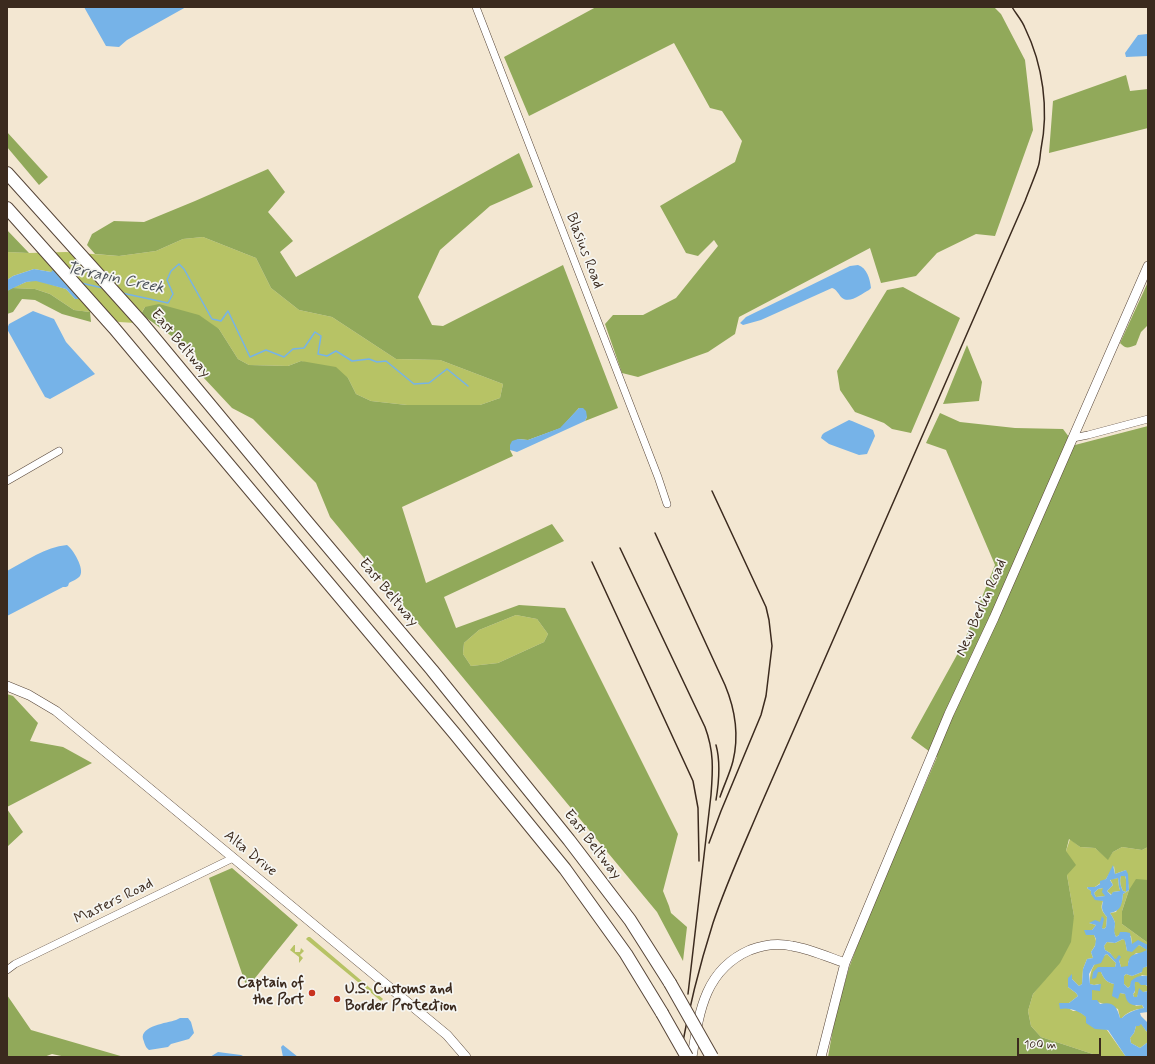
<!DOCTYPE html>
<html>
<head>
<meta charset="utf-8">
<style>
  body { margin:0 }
  #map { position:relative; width:1155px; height:1064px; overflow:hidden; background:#f3e7d2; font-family:Mynerve,sans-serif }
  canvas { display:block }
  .frame { position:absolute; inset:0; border:8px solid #3b2a1e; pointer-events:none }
  .scale { position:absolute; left:1017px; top:1038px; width:84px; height:18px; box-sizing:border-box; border:2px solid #3b2a1e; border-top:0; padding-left:5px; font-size:12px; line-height:14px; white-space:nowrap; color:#3b2a1e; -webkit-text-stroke:3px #f6f6f2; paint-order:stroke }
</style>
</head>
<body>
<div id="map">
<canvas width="1155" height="1064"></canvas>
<div class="frame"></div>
<div class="scale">100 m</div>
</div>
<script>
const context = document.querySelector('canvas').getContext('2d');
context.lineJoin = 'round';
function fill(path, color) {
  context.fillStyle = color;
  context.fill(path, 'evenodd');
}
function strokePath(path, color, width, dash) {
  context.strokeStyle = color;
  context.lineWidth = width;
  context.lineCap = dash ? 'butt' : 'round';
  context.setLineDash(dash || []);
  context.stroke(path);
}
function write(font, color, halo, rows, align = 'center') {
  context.font = font + ' Mynerve,sans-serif';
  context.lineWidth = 3.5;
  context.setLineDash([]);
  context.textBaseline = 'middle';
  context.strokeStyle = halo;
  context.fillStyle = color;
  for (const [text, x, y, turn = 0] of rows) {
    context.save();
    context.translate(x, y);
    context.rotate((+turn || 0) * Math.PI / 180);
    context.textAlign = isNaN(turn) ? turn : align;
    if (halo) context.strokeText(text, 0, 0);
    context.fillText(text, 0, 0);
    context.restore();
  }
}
const green = new Path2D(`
  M203,237L256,258L271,288L299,310L332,317L396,359L440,360L503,384L500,398L480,405H407L371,401L356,394L348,378L301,361L288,366L249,365L238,359L219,329L145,307L135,323L119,322L90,312L74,310L50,294L35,289L12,288L26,282L36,280L66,289L75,299H78L51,272L34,269L13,276L7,280V252L29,253L66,252L119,256L156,251L183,239Z
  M516,615L537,619L548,634L544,642L498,663L471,666L463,654L464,643L479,630Z
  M1070,839L1080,847L1095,848L1108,859L1113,852L1122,847L1142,850L1148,847V880L1129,890L1122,911V924L1148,943V945L1132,944L1131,936L1119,935L1116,937C1112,928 1115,930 1115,923C1114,919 1112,916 1110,913L1116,912L1122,901L1123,894L1129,890L1126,870L1115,874L1114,866L1106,879L1095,887H1088L1087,888L1091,891V894L1103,901C1100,908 1102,911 1107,917L1106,927L1104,929L1102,928L1100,922L1089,923L1096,925L1092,930C1096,941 1099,941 1091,952L1093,958L1087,959L1083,969L1082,984L1079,986L1072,979L1068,987L1076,993L1078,996L1069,1003H1060L1073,1011H1078L1107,1030L1126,1057H1102L1041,1037L1031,1026L1028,1011L1033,994L1045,979L1074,916L1067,875L1066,851Z
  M1121,876H1125L1126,879V892L1123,891C1121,887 1119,881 1121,876Z
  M1118,878L1119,887L1120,890V891L1113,892L1112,895L1107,891L1113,885L1110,879Z
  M1103,888L1105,896L1096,897L1094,893L1098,889Z
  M308,937H310L383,999L381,1001L307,940L306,939Z
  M1123,939L1125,940L1127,951L1139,945L1148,950L1142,953H1136L1128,962L1129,967H1121L1119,960H1115L1110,953L1105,950L1104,946L1107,942L1115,943Z
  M294,945H295V952H300L301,948L304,951L300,955L303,958L299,963V957L290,950Z
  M1107,954L1116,963L1115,967H1109L1098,972H1101C1104,979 1106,982 1114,984L1120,993L1125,994L1136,1006L1142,1005L1144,1009C1137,1008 1126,1013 1122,1018H1120L1118,1009L1092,1000V990H1094L1099,984L1094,985L1090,984C1089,969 1095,961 1107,954Z
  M1148,966V976L1142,975L1128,988L1124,984V976L1126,974L1132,976L1142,972V968Z
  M1134,982C1139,981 1144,983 1148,987V991C1143,992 1139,992 1137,997H1134L1133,994L1135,992Z
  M1141,1023L1146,1031L1148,1032V1042L1140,1048L1131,1043L1130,1038L1134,1033L1136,1026Z`);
const forest = new Path2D(`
  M596,7H994L1001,14L1025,60L1033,130L995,236L976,234L937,253L916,276L881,283L870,248L739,317L735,334L708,352L638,377L622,373L605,324L613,315H643L676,298L718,246L714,240L698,256L686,253L660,206L735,162L742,141L722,111L710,108L674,43L529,116L504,57Z
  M1126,75L1130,91L1148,89V128L1049,153L1053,101Z
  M7,132L48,177L39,185L7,147Z
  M519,153L533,187L490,206L440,250L418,297L432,325L443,326L563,265L618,408L585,421L587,417L579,408L561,428L528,440L518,439L510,450L513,456L402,507L426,583L552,524L564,541L444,597L456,628L519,605L565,608L678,834L663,891L669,906L671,913L687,927L683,961L657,912L330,517L316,483L253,419L232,408L203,377L195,353L141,314L145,307L159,304L199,315L219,329L238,359L249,365L288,366L301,361L336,367L348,378L356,394L371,401L407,405H480L500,398L503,384L440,360L396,359L332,317L299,310L271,288L256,258L203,237L183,239L156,251L119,256L95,254L87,245L92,234L114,221L144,222L195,201L268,169L285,192L268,212L293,241L280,252L296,277ZM516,615L537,619L548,634L544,642L498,663L471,666L463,654L464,643L479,630Z
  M7,230L29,253L7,252Z
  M1148,282V327L1147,326L1141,332L1136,345C1128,348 1126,349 1120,343Z
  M903,287L960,318L911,433L892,429L884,423L855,412L840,390L837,371L887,290Z
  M12,288L35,289L50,294L74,310L90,312L91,322L62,314L35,300L22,299L13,312L7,314V291Z
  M967,345L982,382L979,401L943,404Z
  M940,413L960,422L1015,428L1063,429L1075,445L1148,426V847L1142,850L1122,847L1113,852L1108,860L1095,848L1080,847L1069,839L1066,851L1076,865L1067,875L1074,916L1071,942L1060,963L1033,994L1028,1011L1031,1026L1041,1037L1102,1057H828L835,1017L849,968L867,919L937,757L911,738L963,644L995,565L946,450L926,443Z
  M7,694L13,696L38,723L30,741L63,747L92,763L7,807Z
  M7,809L23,832L7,847Z
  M232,868L298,925L247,988L209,878Z
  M1136,879L1148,880V943L1122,924V911L1129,890Z
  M7,995L31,1030L124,1057H66L52,1054L44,1057H7Z`);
const water = new Path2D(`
  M84,7H186L127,40L119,47L106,46Z
  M1147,34L1148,56L1126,57L1125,53L1138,35Z
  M858,265C867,268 870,279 871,288L869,290C861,294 849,305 841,297C838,293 836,289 832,288L761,320L743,325L740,323L746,317L850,266Z
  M34,269L51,272L53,270L79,299H75L66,289L36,281L26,282L7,291V280L13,276Z
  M33,311L54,319L66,342L95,374L50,399L45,397L7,329L9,324Z
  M579,408H583L586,411L587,417L585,421L517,452L510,450V445L512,441L518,439L528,440L560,428Z
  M849,420L852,421L873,430L875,436L867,454L859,455L829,444L821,438L822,435L824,433Z
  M67,545C73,549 85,569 80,576C78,579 72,581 69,583L68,586L66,587H63L7,616V571C26,561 45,547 67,545Z
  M1113,865L1115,874L1126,870L1128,874L1129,890L1123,894C1122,905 1121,911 1110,913C1112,916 1114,919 1115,923C1115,930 1113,929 1116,937L1119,935L1120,932H1126L1130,933L1132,944L1138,940L1148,945V966L1143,968L1142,972L1132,976L1126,974L1124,976V984L1128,988L1130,986L1131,981C1136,976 1141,975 1148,976V987L1146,985H1141L1138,982H1135C1134,987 1137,990 1133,994L1134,997H1137L1139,988L1143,992L1148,991V1012L1140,1013L1141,1016L1148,1023V1032L1146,1031L1141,1024L1139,1026H1136L1134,1033L1130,1038L1131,1043L1140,1048L1148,1042V1057H1126L1108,1030L1095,1029L1086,1023V1017C1079,1011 1070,1007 1060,1009L1059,1003H1069L1078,996L1076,993L1068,987V978L1072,974V979L1079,986L1082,984L1083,969L1087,959L1093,958L1091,952L1095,946L1096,939L1094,935H1086L1084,930H1092L1096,925L1089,923L1095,920L1100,922L1102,916L1104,919L1102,928L1104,929L1106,927L1107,917C1102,911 1101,909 1103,901L1095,900L1091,894V891L1087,888L1088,887H1095L1100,884V881L1106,879ZM1121,876H1125L1126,879V892L1123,891C1121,887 1119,881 1121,876ZM1118,878L1119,887L1120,890V891L1113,892L1111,895L1107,891L1113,885L1110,880ZM1103,888L1102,892L1105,896L1096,897L1094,893L1098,889ZM1123,939L1125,941L1127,951L1132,952L1139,945L1147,950C1138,955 1128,952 1128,966L1121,967L1119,960L1121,957L1119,955L1116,959H1115L1110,953L1105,950L1104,946L1107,942L1115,943ZM1107,954L1116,963L1115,967H1098L1093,972L1092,979L1096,978L1098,972H1101C1104,979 1106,982 1114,984L1112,996L1118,999L1120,993L1125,994C1127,1005 1132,1006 1142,1005L1144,1008C1137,1009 1126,1013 1122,1018H1120C1117,1006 1113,1001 1100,1004L1097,1000H1092V990L1100,991L1101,984L1094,985L1090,984L1089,974L1094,965L1101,963L1105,955Z
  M180,1018H188L191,1022L194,1033L189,1039L171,1044L168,1047L149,1050C145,1047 145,1044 143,1039C140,1026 167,1023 176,1020Z
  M283,1045L298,1057H283L281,1047Z
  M218,1052L241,1055L245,1057H210Z`);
const stream = new Path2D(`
  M81,283L103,288
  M122,293L168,303L173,294L167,280L171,271L179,264L184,269L212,319L221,321L228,311L240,336L250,357L266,350L284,357L293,349L304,348L315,332L321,336L318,354L327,356L336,351L352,361L369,359L377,362L386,361L414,384L429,383L447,369L468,386`);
const street = new Path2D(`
  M476,7L658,477L667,504
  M1073,438L1088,435L1148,419
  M7,481L59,451
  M7,970L15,964L233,858`);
const secondary = new Path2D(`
  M7,686L29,695L56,711L447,1035L466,1057
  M692,1057C699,1013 704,970 750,950C763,945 779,943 792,946C810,949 828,957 845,963
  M821,1057L845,963L949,714L994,618L1148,266`);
const highway = new Path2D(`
  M7,173L142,323L308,523L432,670L569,840L630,920L670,983
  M7,208L114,328L455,734L565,869L626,954L662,1013`);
const rail = new Path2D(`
  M655,533L725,685C735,709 739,736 733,761C730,773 724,785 720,797
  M620,548L705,727C714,751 713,769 711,795L688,994
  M592,562L693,781L698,808L699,861
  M716,800C719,782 721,763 716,745
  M709,843L721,811L761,715L766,696L772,646L769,620L766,607L712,491
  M680,1057C688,1012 699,967 713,923C726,884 744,845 760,807L1025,201C1029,190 1034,179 1038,167C1040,162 1040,155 1041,149C1049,109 1043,65 1025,28C1022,20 1016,14 1012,7`);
const highwayBridge = new Path2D(`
  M670,983L712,1057
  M662,1013L687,1057`);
const markers = [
  [312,993,4,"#c8321e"],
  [337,999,4,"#c8321e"]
];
const streetNames = [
  ["Blasius Road",584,251,69],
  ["East Beltway",180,344,50],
  ["East Beltway",388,593,50],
  ["New Berlin Road",982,608,-66],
  ["East Beltway",592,845,52],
  ["Alta Drive",250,854,39],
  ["Masters Road",114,902,-26]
];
const poiNames = [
  ["Captain of",304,984],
  ["the Port",304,1001],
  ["U.S. Customs and",345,990,"left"],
  ["Border Protection",345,1007,"left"]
];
const waterNames = [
  ["Terrapin Creek",115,279,12]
];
fill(green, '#b7c365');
fill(forest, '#91a95a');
fill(water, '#76b3e8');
strokePath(stream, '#76b3e8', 1.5);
strokePath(street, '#574639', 8);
strokePath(secondary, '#574639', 10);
strokePath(highway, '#574639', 14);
strokePath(street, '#fff', 7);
strokePath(secondary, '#fff', 9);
strokePath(highway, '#fff', 12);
strokePath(rail, '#3b2a1e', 1.5);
strokePath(highwayBridge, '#574639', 14, []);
strokePath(highwayBridge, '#fff', 12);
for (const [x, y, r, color] of markers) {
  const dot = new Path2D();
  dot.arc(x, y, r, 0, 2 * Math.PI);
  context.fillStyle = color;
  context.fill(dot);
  strokePath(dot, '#f6f6f2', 1.5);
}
write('15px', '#3b2a1e', '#f6f6f2', streetNames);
write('bold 15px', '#3b2a1e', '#f6f6f2', poiNames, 'right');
write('italic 16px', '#4d535b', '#f6f6f2', waterNames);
</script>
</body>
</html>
